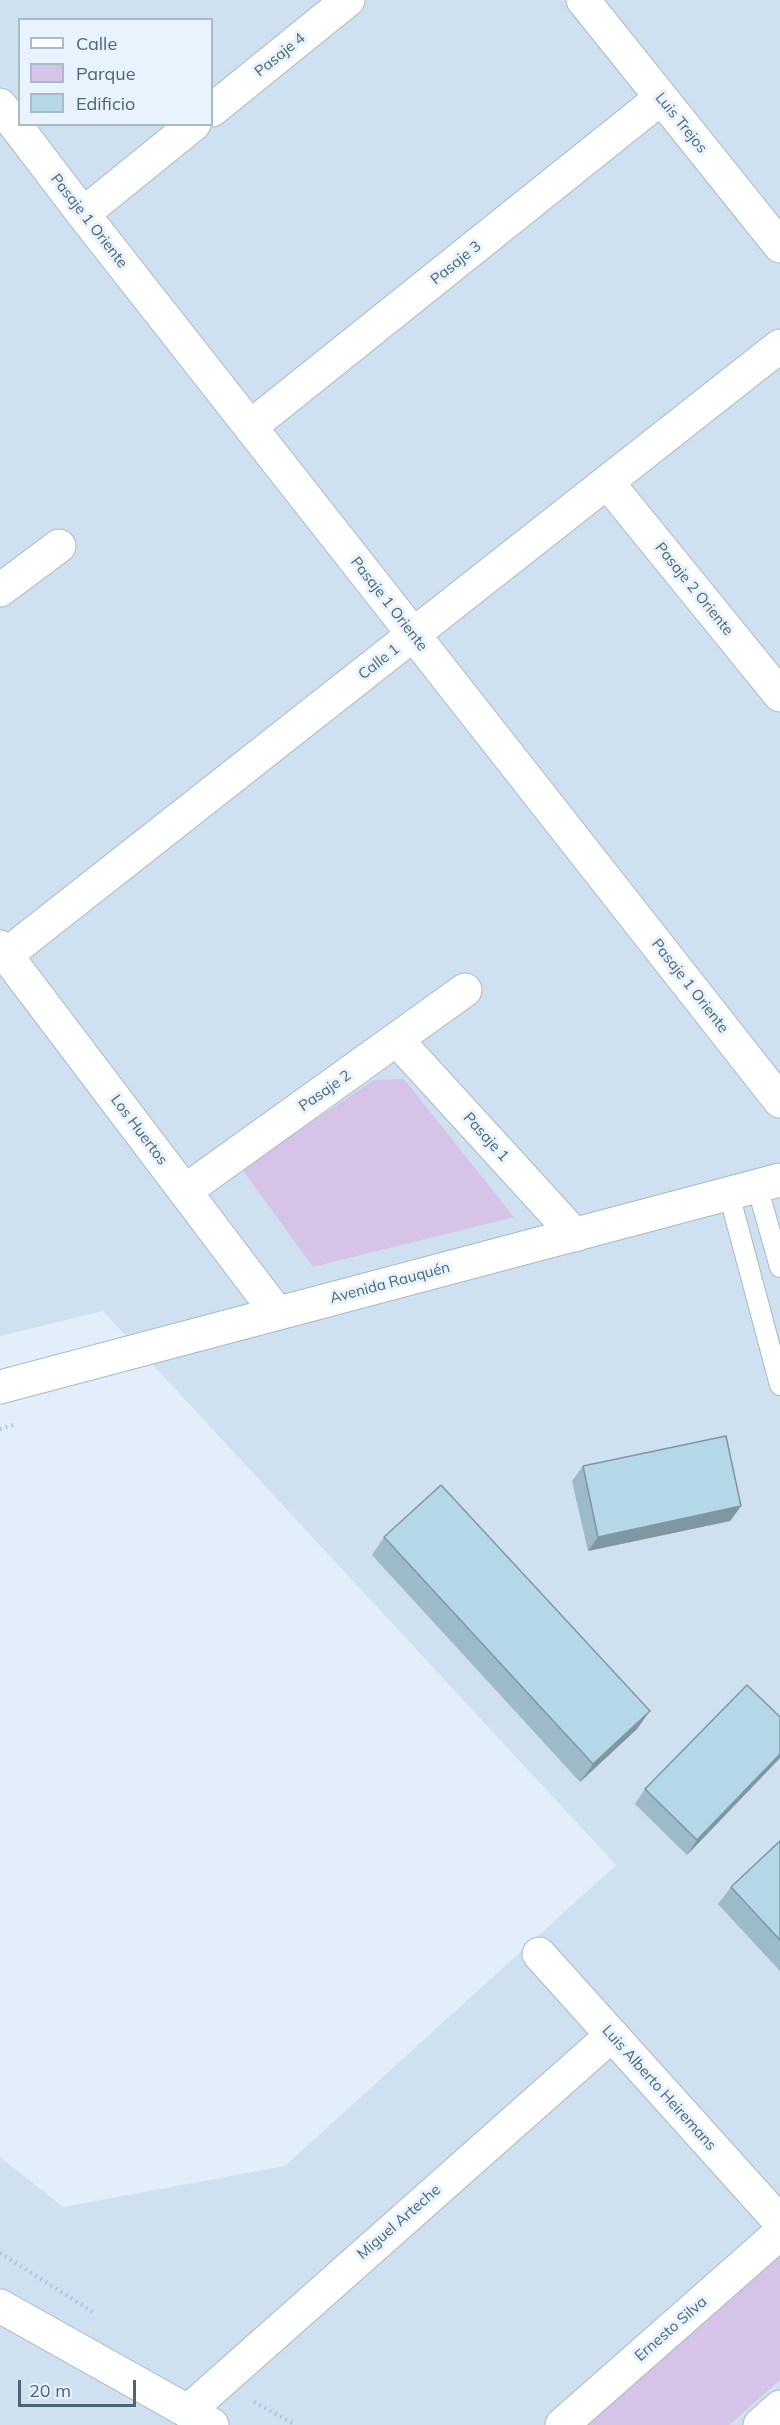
<!DOCTYPE html>
<html>
<head>
<meta charset="utf-8">
<style>
  body { margin:0 }
  #map { position:relative; width:780px; height:2425px; overflow:hidden; background:#e3eefb; font-family:Mulish,sans-serif }
  canvas { display:block }
  .legend { position:absolute; left:18px; top:18px; width:195px; height:108px; box-sizing:border-box; background:#e9f3fe; border:2px solid #a9bbc6; margin:0; padding:8px 10px; list-style:none; font-size:18px; color:#4a6773 }
  .legend li { display:flex; align-items:center; gap:12px; height:30px }
  .legend b { width:30px; border:2px solid #a9bbc6 }
  .scale { position:absolute; left:18px; top:2380px; width:118px; height:27px; box-sizing:border-box; border:3px solid #4a6773; border-top:0; padding-left:8px; font-size:18px; line-height:21px; white-space:nowrap; color:#4a6773; -webkit-text-stroke:4px #e9f3fe; paint-order:stroke }
</style>
</head>
<body>
<div id="map">
<canvas width="780" height="2425"></canvas>
<ul class="legend">
<li><b style="height:8px;background:#fff"></b>Calle</li>
<li><b style="height:16px;background:#d6c3e8"></b>Parque</li>
<li><b style="height:16px;background:#b5d8e8"></b>Edificio</li>
</ul>
<div class="scale">20 m</div>
</div>
<script>
const context = document.querySelector('canvas').getContext('2d');
context.lineJoin = 'round';
function fill(path, color) {
  context.fillStyle = color;
  context.fill(path, 'evenodd');
}
function strokePath(path, color, width, dash) {
  context.strokeStyle = color;
  context.lineWidth = width;
  context.lineCap = dash ? 'butt' : 'round';
  context.setLineDash(dash || []);
  context.stroke(path);
}
function write(font, color, halo, rows, align = 'center') {
  context.font = font + ' Mulish,sans-serif';
  context.lineWidth = 6;
  context.setLineDash([]);
  context.textBaseline = 'middle';
  context.strokeStyle = halo;
  context.fillStyle = color;
  for (const [text, x, y, turn = 0] of rows) {
    context.save();
    context.translate(x, y);
    context.rotate((+turn || 0) * Math.PI / 180);
    context.textAlign = isNaN(turn) ? turn : align;
    if (halo) context.strokeText(text, 0, 0);
    context.fillText(text, 0, 0);
    context.restore();
  }
}
const residential = new Path2D(`
  M0,0H780V2425H0V2157L63,2207L285,2166L616,1865L103,1311L0,1336ZM20,20H212V124H20Z`);
const green = new Path2D(`
  M404,1079L514,1217L313,1267L242,1169L374,1080Z
  M780,2248V2380L729,2425H588Z`);
const path = new Path2D(`
  M0,1429L13,1425
  M0,2253L93,2312
  M254,2402L296,2425`);
const service = new Path2D(`
  M757,1186L780,1267
  M729,1194L780,1385`);
const minor = new Path2D(`
  M583,0L780,246
  M0,105L83,214L780,1101
  M212,110L348,0
  M83,214L194,124
  M250,427L661,98
  M607,482L780,695
  M0,590L59,546
  M0,947L277,1313
  M6,955L780,346
  M397,1040L575,1235
  M185,1191L465,990
  M539,1954L780,2222
  M0,2306L212,2425
  M188,2411L612,2035
  M562,2425L780,2233
  M760,2425L780,2407`);
const secondary = new Path2D(`
  M0,1387L780,1180`);
const wall = new Path2D(`
  M583,1466L741,1506L730,1521L588,1551L572,1481Z
  M384,1537L637,1729L580,1782L372,1555Z
  M780,1717V1758L687,1855L635,1804L645,1789Z
  M780,1841V1971L718,1904L731,1887Z`);
const shadedWall = new Path2D(`
  M741,1506L730,1521L588,1551L598,1537Z
  M650,1711L637,1729L580,1782L593,1764Z
  M780,1754V1758L687,1855L697,1840Z`);
const building = new Path2D(`
  M726,1436L741,1506L598,1537L583,1466Z
  M441,1485L650,1711L593,1764L384,1537Z
  M747,1685L780,1717V1754L697,1840L645,1789Z
  M780,1841V1940L731,1887Z`);
const streetNames = [
  ["Pasaje 4",280,55,-39],
  ["Luis Trejos",681,123,51],
  ["Pasaje 1 Oriente",89,221,52],
  ["Pasaje 3",456,263,-39],
  ["Pasaje 2 Oriente",694,589,51],
  ["Pasaje 1 Oriente",389,604,52],
  ["Calle 1",379,662,-38],
  ["Pasaje 1 Oriente",690,986,52],
  ["Pasaje 2",325,1091,-35],
  ["Los Huertos",139,1130,53],
  ["Pasaje 1",486,1137,48],
  ["Avenida Rauquén",390,1283,-15],
  ["Luis Alberto Heiremans",659,2088,48],
  ["Miguel Arteche",399,2222,-41],
  ["Ernesto Silva",671,2329,-41]
];
fill(residential, '#cfe0f0');
fill(green, '#d6c3e8');
strokePath(service, '#a5bac7', 22);
strokePath(minor, '#a5bac7', 35);
strokePath(secondary, '#a1bac8', 35);
strokePath(path, '#9fc4d5', 4, [1.5, 4.5]);
strokePath(service, '#fff', 20);
strokePath(minor, '#fff', 33);
strokePath(secondary, '#fff', 33);
fill(wall, '#9cbac8');
fill(shadedWall, '#7f97a2');
fill(building, '#b5d8e8');
strokePath(building, '#7f97a2', 1.5);
write('15px', '#4a6773', '#e9f3fe', streetNames);
</script>
</body>
</html>
